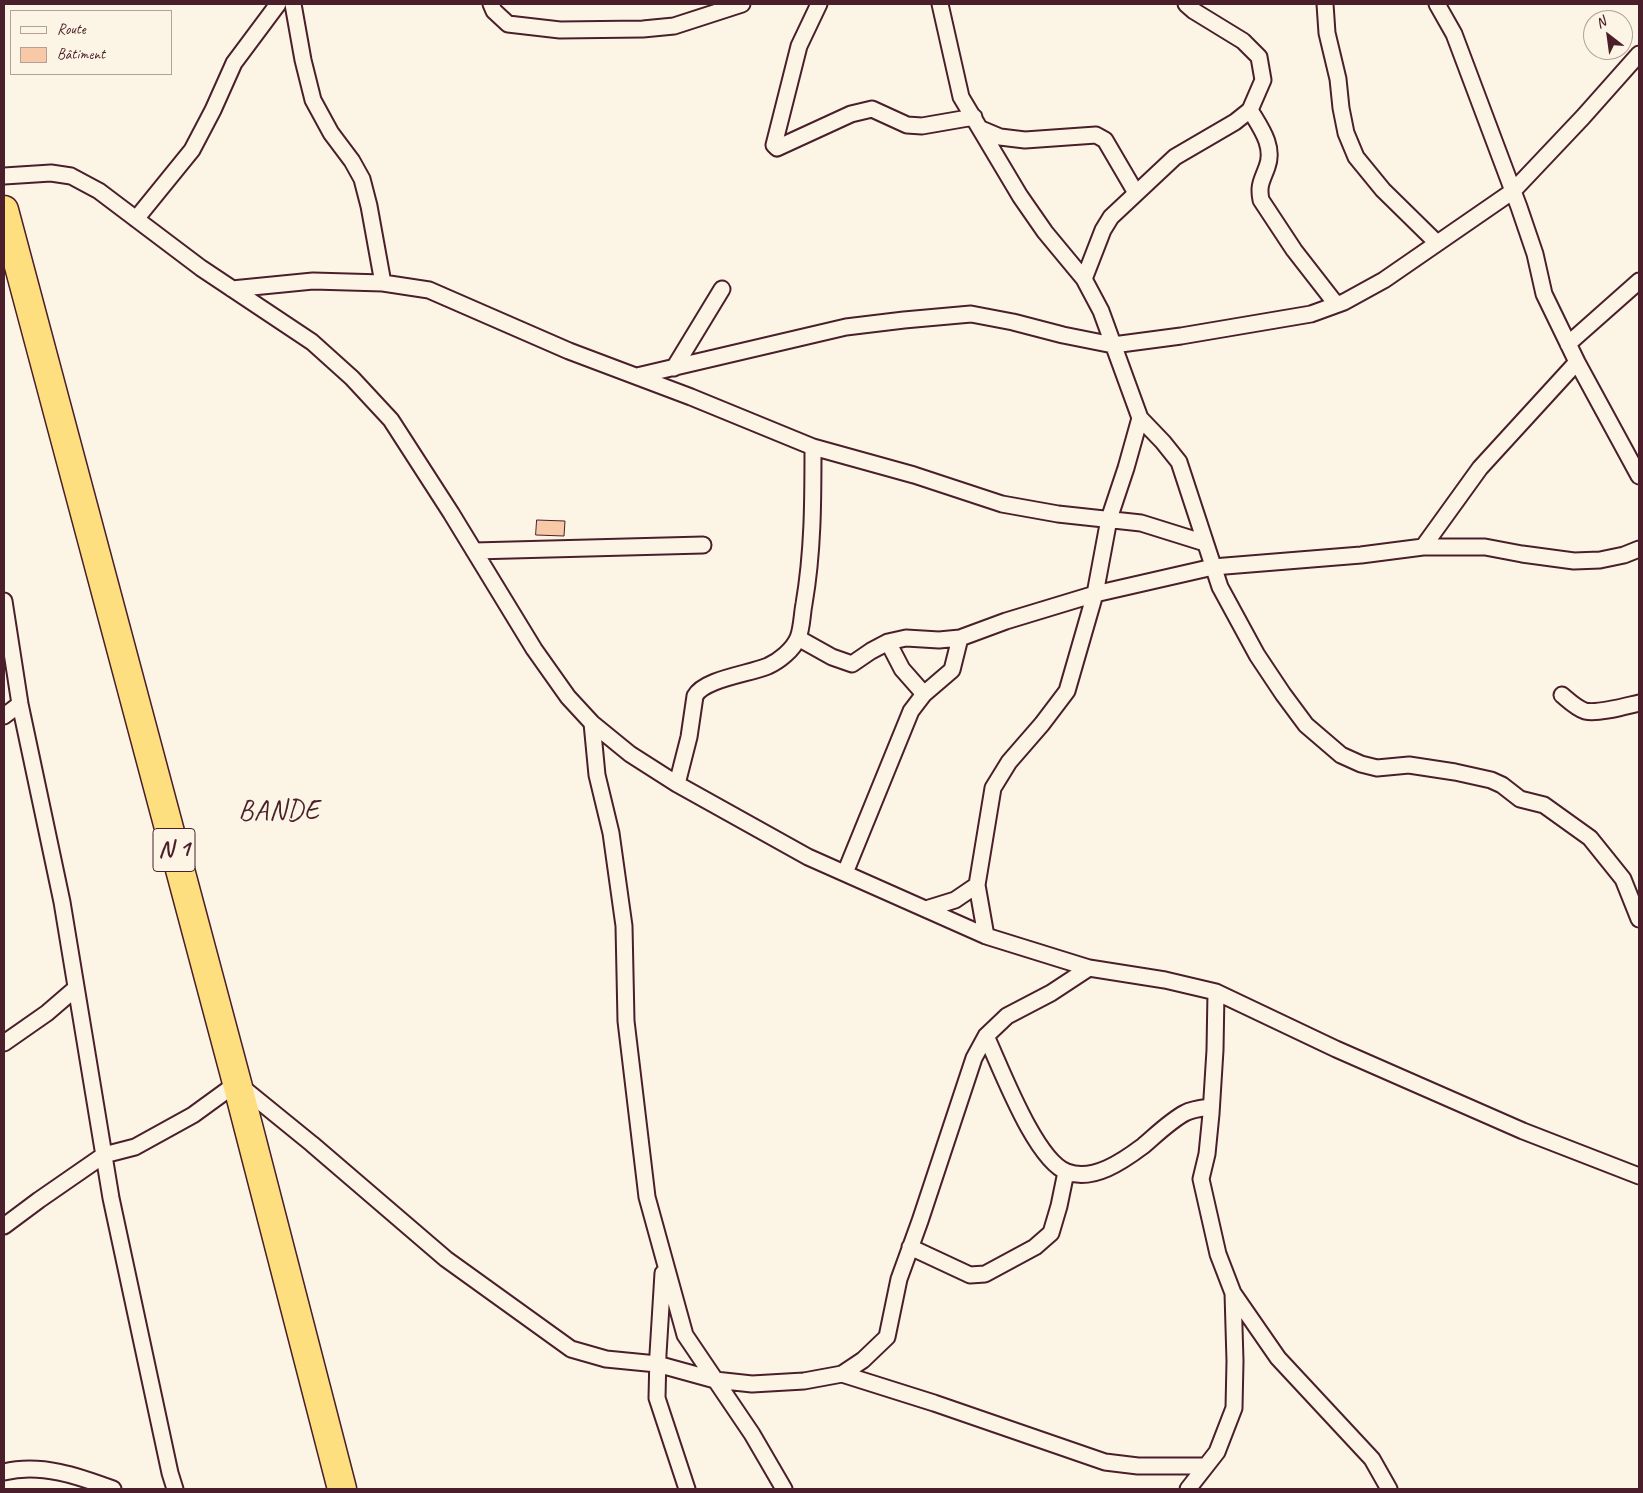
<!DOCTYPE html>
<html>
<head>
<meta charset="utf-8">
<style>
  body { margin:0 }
  #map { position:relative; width:1643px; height:1493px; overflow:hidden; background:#fcf5e5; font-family:Caveat,sans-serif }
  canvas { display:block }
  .frame { position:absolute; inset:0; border:5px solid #4a1f2b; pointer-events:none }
  .legend { position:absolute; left:10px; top:10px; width:162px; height:65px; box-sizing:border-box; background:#fcf5e5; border:1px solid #b59f9b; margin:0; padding:6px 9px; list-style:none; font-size:15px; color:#4a1f2b }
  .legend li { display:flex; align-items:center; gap:10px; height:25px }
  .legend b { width:25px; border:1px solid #b59f9b }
  .north { position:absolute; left:1583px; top:10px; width:50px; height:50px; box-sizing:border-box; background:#fcf5e5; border:1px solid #b59f9b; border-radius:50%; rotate:330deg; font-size:14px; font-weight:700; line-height:20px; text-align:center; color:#4a1f2b }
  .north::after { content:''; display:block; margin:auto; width:18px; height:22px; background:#4a1f2b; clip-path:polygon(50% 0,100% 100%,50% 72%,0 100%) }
</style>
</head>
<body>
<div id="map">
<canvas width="1643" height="1493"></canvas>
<div class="frame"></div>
<ul class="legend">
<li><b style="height:6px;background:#fcf5e5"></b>Route</li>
<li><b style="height:14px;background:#f7c9a6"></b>Bâtiment</li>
</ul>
<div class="north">N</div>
</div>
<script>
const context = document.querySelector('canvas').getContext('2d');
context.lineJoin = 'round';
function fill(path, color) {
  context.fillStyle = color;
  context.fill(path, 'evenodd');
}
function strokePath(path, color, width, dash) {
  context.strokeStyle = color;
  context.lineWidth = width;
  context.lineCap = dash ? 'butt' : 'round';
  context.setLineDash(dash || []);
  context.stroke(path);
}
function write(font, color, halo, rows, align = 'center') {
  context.font = font + ' Caveat,sans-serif';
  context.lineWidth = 5;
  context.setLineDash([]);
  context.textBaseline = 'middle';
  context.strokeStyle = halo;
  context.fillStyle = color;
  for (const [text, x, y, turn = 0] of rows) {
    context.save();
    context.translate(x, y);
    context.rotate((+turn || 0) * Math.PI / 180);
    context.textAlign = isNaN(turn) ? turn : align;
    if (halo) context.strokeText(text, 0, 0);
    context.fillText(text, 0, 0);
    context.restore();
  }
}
const building = new Path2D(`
  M537,520L565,521L564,536L536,535Z`);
const street = new Path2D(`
  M293,4L303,60L313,100L331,133L352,161L362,179L369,206L383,283
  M491,4L494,11L508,24L560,30L643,29L674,26L742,4
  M819,4L799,46L774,145L777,148L851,114L872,109L907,125L922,126L974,117
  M940,4L961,97L1020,196L1045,232L1084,279L1101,311L1140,418L1163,442L1179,462L1220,587L1257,655L1283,694L1306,725L1341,755L1361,764L1377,768L1409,765L1455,772L1491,780L1502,785L1520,799L1544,805L1590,838L1623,879L1639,919
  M1325,4L1327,33L1338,79L1341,108L1346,133L1356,157L1383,190L1437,243
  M1437,4L1454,34L1519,207L1535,254L1544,294L1577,362L1639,476
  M1250,110C1260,127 1275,146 1267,167C1262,181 1258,185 1261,200L1294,250L1336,304
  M981,129L1000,137L1025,140L1096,135L1105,140L1136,193
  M4,176L51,173L71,176L99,191L201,268L312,342L352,378L391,420L451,513L534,649L568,697L592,723L630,754L677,784L808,857L986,936L1089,968L1165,980L1216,992L1336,1049L1523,1131L1639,1176
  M136,219L192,150L213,110L234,63L278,4
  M1084,279L1103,230L1111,217L1175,157L1235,122L1250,110L1263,80L1259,57L1243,41L1194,11L1186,4
  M232,289L313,281L383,283L429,290L569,351L691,397L813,447L914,475L1002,504L1058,514L1141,523L1205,543
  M1568,344L1639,281
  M674,368L722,289
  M637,376L846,327L904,320L971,314L1013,322L1063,335L1113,345L1181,336L1311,314L1344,302L1384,280L1513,191L1583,117L1639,54
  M1423,547L1480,468L1577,362
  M474,551L703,545
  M4,601L20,704L62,902L111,1198L170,1473L175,1489
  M798,638L832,657L852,664L871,651L888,642L906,638L939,640L960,638L1006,621L1095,594L1213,567L1361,555L1423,547H1485L1522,554L1574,561L1600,560L1624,555L1639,549
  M888,642L902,669L924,694
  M1562,695C1568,700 1576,708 1585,711C1598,714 1626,706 1639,703
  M4,716L20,704
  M592,723L597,775L611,833L624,926L626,1021L647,1197L685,1335L752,1434L784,1489
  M677,784L689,737L695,696C704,679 749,674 768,666C779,661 793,650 798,638C802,628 802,614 804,604C813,552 813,500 813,447
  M845,873L911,711L924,694L952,670L960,638
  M926,909L955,900L977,885
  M986,936L977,885L993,788L1009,762L1042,724L1067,691L1095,594L1109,519L1126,468L1140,418
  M1216,992L1215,1050L1211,1114L1207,1154L1201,1179L1218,1254L1233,1293L1278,1358L1372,1459L1389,1489
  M986,1036C1001,1068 1035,1160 1067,1172C1093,1182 1123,1161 1143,1146C1156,1135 1170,1121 1185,1113C1192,1109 1203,1108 1211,1107
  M4,1043L47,1013L76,988
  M4,1226L39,1200L104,1155L135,1147L193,1115L237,1083L312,1144L446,1259L571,1349L606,1359L657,1364L715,1380L752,1384L804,1381L842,1374L863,1360L887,1337L899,1279L920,1221L974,1058L986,1036L1007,1016L1051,993L1089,968
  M910,1247L970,1275L985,1274L1035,1247L1051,1233L1059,1206L1066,1172
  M663,1273L658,1354L657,1398L687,1489
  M842,1374L934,1403L1105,1462L1138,1466H1205
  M4,1472C41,1463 78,1476 113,1489
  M1188,1489L1217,1452L1234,1408L1235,1361L1233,1293`);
const highway = new Path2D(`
  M4,210L237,1083L342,1489`);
const shields = [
  [174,850,42]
];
const shieldNames = [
  ["N 1",174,850]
];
const quarterNames = [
  ["BANDE",279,812]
];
fill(building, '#f7c9a6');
strokePath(building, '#4a1f2b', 1);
strokePath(street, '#4a1f2b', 19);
strokePath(highway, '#4a1f2b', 31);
strokePath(street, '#fcf5e5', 15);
strokePath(highway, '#fedf80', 28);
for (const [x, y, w] of shields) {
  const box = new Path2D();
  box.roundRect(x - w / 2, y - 21.5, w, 43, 4);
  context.fillStyle = '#fcf5e5';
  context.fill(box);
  strokePath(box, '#4a1f2b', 1);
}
write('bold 24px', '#4a1f2b', null, shieldNames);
context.letterSpacing = '1px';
write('28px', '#4a1f2b', '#fcf5e5', quarterNames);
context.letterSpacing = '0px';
</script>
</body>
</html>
